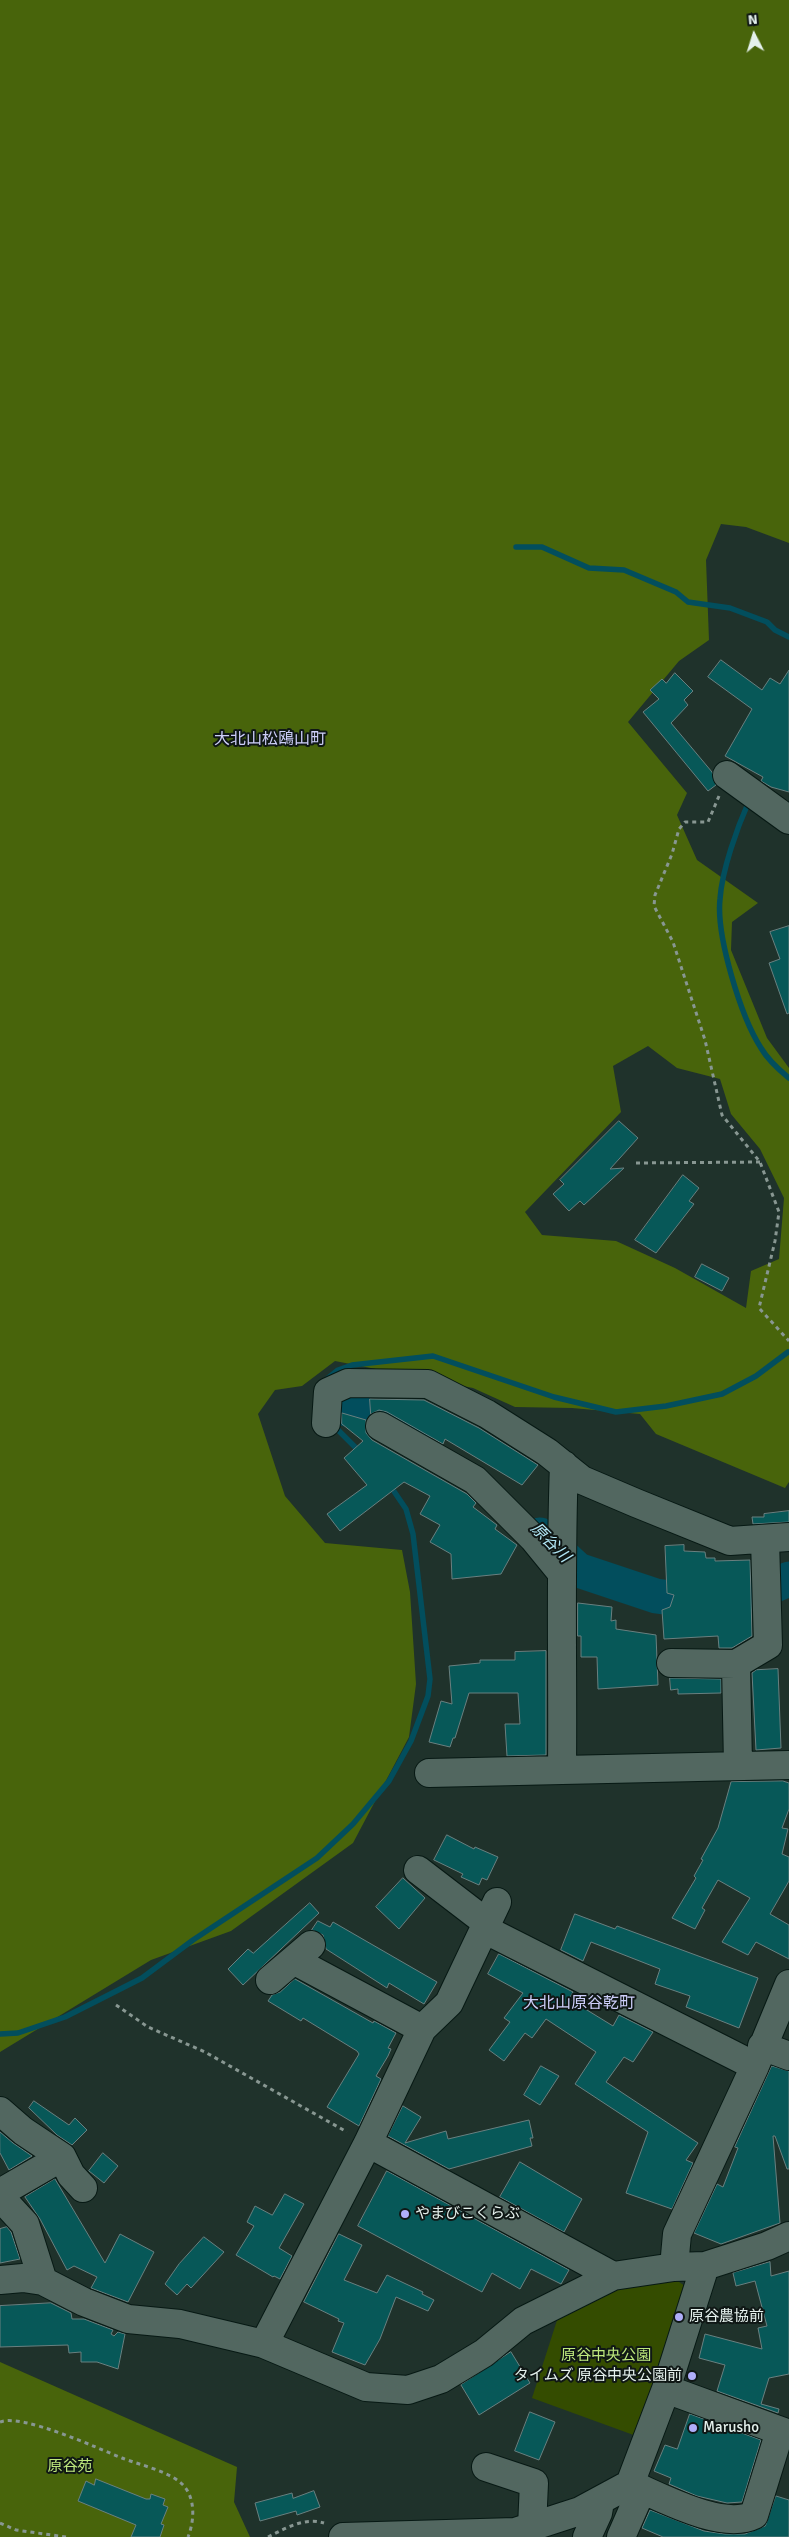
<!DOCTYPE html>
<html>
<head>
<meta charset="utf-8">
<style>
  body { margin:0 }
  #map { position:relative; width:789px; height:2537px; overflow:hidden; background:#1f322b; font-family:Signika,sans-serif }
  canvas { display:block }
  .north { position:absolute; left:729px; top:10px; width:50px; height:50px; -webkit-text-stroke:4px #0f1715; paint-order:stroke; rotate:355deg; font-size:14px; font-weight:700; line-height:20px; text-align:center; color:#e5f1ed }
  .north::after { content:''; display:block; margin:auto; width:18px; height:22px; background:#e5f1ed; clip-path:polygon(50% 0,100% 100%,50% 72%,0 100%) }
</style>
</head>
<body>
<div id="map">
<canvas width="789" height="2537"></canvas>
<div class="north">N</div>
</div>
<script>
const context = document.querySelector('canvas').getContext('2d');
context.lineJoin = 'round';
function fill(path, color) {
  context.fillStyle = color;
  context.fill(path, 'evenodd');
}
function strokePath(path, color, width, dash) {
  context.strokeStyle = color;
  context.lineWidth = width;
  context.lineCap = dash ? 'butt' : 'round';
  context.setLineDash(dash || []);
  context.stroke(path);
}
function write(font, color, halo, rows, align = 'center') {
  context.font = font + ' Signika,"Noto Sans JP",sans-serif';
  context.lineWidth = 4;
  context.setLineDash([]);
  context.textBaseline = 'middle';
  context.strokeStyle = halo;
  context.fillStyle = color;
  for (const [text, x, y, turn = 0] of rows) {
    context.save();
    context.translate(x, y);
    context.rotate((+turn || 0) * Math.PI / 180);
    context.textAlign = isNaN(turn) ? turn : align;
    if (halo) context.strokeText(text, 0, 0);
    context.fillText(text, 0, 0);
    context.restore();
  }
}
const green = new Path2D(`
  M675,2279L689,2289L639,2437L532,2398L559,2314L616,2288Z`);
const forest = new Path2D(`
  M0,0H789V543L746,527L721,524L706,560L709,640L679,661L628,722L687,793L677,815L697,860L758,903L732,922L731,950L767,1038L789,1068V1482L785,1488L656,1434L640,1414L572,1408L515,1407L473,1388L335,1361L302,1386L275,1390L258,1414L285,1496L325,1543L402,1550L410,1592L416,1684L409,1737L353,1843L231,1931L151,1960L0,2052ZM648,1046L677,1068L720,1079L731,1114L760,1149L784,1198L779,1259L751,1271L746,1308L675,1268L616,1241L542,1235L525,1212L621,1112L613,1066Z
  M0,2362L237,2467L234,2502L250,2537H0Z`);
const stream = new Path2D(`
  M516,547H542L589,568L624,570L676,592L688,602L730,608L767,622L775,630L789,637
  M749,801C737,828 722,870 720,899C716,936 741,1017 761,1048C768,1060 778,1069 789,1078
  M327,1379L338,1370L352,1365L433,1356L554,1397L616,1412L666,1406L722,1394L756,1376L788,1352
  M334,1426L361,1453
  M0,2034L18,2033L65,2017L142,1978L193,1940L317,1858L353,1824L389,1781L411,1741L428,1696L430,1679L413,1534L406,1509L389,1484`);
const river = new Path2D(`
  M338,1406L415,1432
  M540,1535L578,1570L656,1596L679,1599L754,1594L789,1579`);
const building = new Path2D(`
  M721,660L762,690L770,678L780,684L789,670V792L771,787L761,781L763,777L725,756L752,709L708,677Z
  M675,673L693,691L684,700L688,705L671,723L712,772L716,785L708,791L643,712L659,699L650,690L662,679L666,683Z
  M789,926V1013L787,1014L769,963L780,959L770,932Z
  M619,1121L638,1138L610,1169L624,1168L584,1205L580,1201L569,1211L553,1194L564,1184L560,1180Z
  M683,1175L699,1188L689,1201L694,1204L656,1253L635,1240Z
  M702,1264L729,1278L722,1291L695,1277Z
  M370,1399L424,1400L479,1428L538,1465L522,1485L445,1439L443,1444L387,1412L379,1410L371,1414Z
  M342,1413L366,1420V1433L372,1440L467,1494L476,1503L473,1507L497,1525L495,1529L517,1545L501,1574L452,1579L451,1554L430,1542L440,1525L420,1514L430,1496L404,1482L340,1531L327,1514L367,1485L344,1458L363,1441L342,1424Z
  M789,1511V1522L753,1524L752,1517H764V1514Z
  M684,1545V1551L705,1552L706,1558H715V1561L750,1560L752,1636L732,1648H719L718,1636L664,1639L662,1610L670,1607L674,1595L667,1593L665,1546Z
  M578,1603L612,1607L611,1621L616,1620V1629L656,1635L658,1685L598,1689L597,1657H581V1636H578Z
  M546,1651V1755L507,1756L505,1724H520L518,1693H469L455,1738H453L450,1747L429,1742L441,1701L452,1704L449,1666L480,1663V1660H515V1652Z
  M778,1669L781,1748L756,1750L752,1673L756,1670Z
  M670,1678L721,1679V1693L678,1694V1689L671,1690Z
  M783,1781L789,1783V1809L782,1828L788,1829L782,1854L789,1857V1881L770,1914L789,1925V1959L756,1942L748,1955L722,1942L750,1898L718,1880L702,1908L705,1910L695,1929L672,1918L696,1878L694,1876L703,1860L701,1859L718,1828L731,1782Z
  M447,1835L474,1849L475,1847L498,1857L487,1880L482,1878L479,1885L461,1877L463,1874L434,1860Z
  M403,1878L425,1898L399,1929L376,1907Z
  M310,1903L319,1913L243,1985L228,1969L248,1949L253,1953Z
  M575,1914L615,1929L617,1926L758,1978L739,2028L686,2007L690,1996L655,1984L660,1969L591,1942L583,1961L561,1950Z
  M318,1921L330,1927L333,1922L437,1982L424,2004L389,1983L387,1988L326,1949L323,1935L312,1930Z
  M499,1954L573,1992L569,1999L613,2026L619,2015L653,2032L633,2062L624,2057L606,2082L698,2143L686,2160L693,2163L672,2209L626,2193L648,2132L575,2084L596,2052L546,2019L532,2038L525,2033L504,2061L489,2050L510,2022L504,2018L523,1993L488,1974Z
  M295,1979L373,2023L374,2021L396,2033L388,2048L391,2049L388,2056L376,2076L381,2079L359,2126L327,2107L359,2054L357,2051L303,2018L301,2021L268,2001L272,1995L280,1992Z
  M541,2066L559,2076L540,2105L524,2095Z
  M772,2066L789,2071V2169H787L775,2136H773L780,2223L721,2244L694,2233L717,2184L723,2187L738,2148L735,2147Z
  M34,2101L69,2125L75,2118L87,2130L72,2145L57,2135L29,2108Z
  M403,2106L421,2117L405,2143L446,2131L448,2139L529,2120L533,2138H530L532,2146L449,2169L388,2136Z
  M0,2132L13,2143L32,2156L9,2170L0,2153Z
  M103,2153L118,2166L104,2183L89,2171Z
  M520,2162L582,2199L564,2232L500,2197Z
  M387,2171L569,2270L561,2284L531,2269L520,2289L492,2273L482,2292L358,2226Z
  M55,2179L105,2263L120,2234L154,2252L128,2302L91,2288L97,2277L74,2266L67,2270L40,2219L25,2197Z
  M285,2194L304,2204L279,2248L292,2256L280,2279L274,2276L273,2277L236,2255L254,2226L247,2222L255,2206L272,2215Z
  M7,2227L11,2232L20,2259L0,2263V2229Z
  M339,2234L362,2245L344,2280L377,2293L387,2275L423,2292L422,2294L434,2300L428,2311L396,2297L380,2339L365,2365L332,2352L344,2323L338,2321L339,2319L304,2302Z
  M204,2237L224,2252L191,2288L187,2284L177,2295L165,2284L179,2264Z
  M770,2262L771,2276L789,2271V2374L769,2378L761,2404L779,2409L778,2413L717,2391L725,2365L699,2358L705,2334L762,2349L758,2328L767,2326L755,2281L736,2286L733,2273Z
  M51,2303L71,2313L72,2319H84L113,2330L111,2334L114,2336L118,2332L125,2334L118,2369L97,2362H81V2352L69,2353L68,2345L0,2347V2306Z
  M511,2352L530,2383L479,2415L461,2385Z
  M530,2412L555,2422L539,2460L515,2451Z
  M690,2414L761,2440L742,2502L727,2503L697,2496L669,2484L671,2478L654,2471L665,2445L677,2449Z
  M96,2479L146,2499H150L151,2494L165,2499L163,2505L168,2507L161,2524L164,2525L160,2537H131L136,2525L78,2501L86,2481L94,2485Z
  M314,2491L320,2507L297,2515L296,2511L260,2521L255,2503L292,2493L293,2498Z
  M776,2496L789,2500V2537H663L642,2528L650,2510L704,2531L725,2534H745L765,2526Z`);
const path = new Path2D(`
  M719,796L708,822H685L679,829L672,854L655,895L654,906L673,942L705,1040L722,1115L760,1162L779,1212L775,1241L759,1308L789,1341
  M636,1163L760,1162
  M116,2005L148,2027L205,2052L347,2132
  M0,2422C22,2413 99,2449 122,2458C140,2465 172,2472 184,2486C196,2500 194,2522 188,2537
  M0,2523L16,2530L66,2537
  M268,2537C286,2528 304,2517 324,2523`);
const minor = new Path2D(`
  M727,775L789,820
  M326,1423L328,1392L348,1383L428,1384L487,1414L547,1452L582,1480L636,1503L730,1541L789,1537
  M380,1426L475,1480L533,1538L560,1571
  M564,1465C560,1567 563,1668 562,1770L789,1765
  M671,1663L736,1664
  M738,1765L736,1664L768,1645L765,1540
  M429,1773L562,1770
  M418,1870L487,1923
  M484,1929L755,2066
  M295,1961L422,2029
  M270,1980L311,1945
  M762,2046L789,2056
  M0,2111L23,2131L62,2157L0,2193
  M368,2143L613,2276
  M62,2157L71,2175L83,2188
  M0,2197L25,2224L43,2281
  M674,2267L677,2234L755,2066L789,1984
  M0,2280L23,2278L43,2281L84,2302L128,2319L180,2324L264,2344L366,2387L408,2390L441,2379L484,2353L523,2321L613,2276L674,2267L705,2266L767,2246L789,2236
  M264,2344L368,2143L422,2029L449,2003L497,1902
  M666,2389L789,2434
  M486,2467L534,2483L532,2527
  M630,2484C661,2497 722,2531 754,2515L780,2431
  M343,2537L515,2532L580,2511L630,2484L666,2389L705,2266
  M587,2537L598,2513L600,2502
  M621,2537L642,2489`);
const markers = [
  [405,2214,5,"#afaefa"],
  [679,2317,5,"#afaefa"],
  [692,2376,5,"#afaefa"],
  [693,2428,5,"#afaefa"]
];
const poiNames = [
  ["やまびこくらぶ",415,2214],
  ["原谷農協前",689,2317],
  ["タイムズ 原谷中央公園前",682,2376,"right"],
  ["Marusho",703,2428]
];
const parkNames = [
  ["原谷中央公園",606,2356],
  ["原谷苑",70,2467]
];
const neighbourhoodNames = [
  ["大北山松鴎山町",270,740],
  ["大北山原谷乾町",579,2004]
];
const waterNames = [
  ["原谷川",550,1543,45]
];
fill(green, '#344c00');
fill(forest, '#48640b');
strokePath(stream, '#024e5d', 5.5);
strokePath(river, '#024e5d', 35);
fill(building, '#075858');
strokePath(building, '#698080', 1);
strokePath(minor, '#071914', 30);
strokePath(path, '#889792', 3, [4, 4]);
strokePath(minor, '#526760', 28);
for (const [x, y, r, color] of markers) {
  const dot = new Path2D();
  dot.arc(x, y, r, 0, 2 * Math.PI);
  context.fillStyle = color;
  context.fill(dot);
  strokePath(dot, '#0f1715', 2);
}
write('15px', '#e5f1ed', '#0f1715', poiNames, 'left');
write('15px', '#bee97d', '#0f1715', parkNames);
write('16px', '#cdcef9', '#0f1715', neighbourhoodNames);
write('italic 16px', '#b1e6f5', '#0f1715', waterNames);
</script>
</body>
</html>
